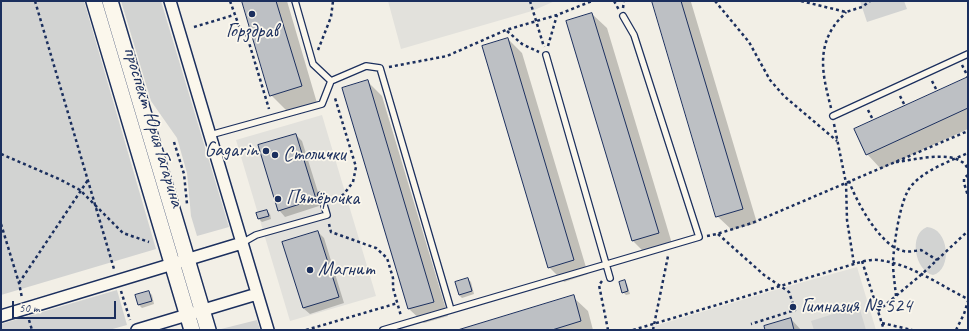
<!DOCTYPE html>
<html>
<head>
<meta charset="utf-8">
<style>
  body { margin:0 }
  #map { position:relative; width:969px; height:331px; overflow:hidden; background:#f2efe6; font-family:Caveat,sans-serif }
  canvas { display:block }
  .frame { position:absolute; inset:0; border:2px solid #1b2f5e; pointer-events:none }
  .scale { position:absolute; left:12px; top:301px; width:104px; height:18px; box-sizing:border-box; border:2px solid #1b2f5e; border-top:0; padding-left:5px; font-size:12px; line-height:14px; white-space:nowrap; color:#1b2f5e; -webkit-text-stroke:3px #fbf7ec; paint-order:stroke }
</style>
</head>
<body>
<div id="map">
<canvas width="969" height="331"></canvas>
<div class="frame"></div>
<div class="scale">50 m</div>
</div>
<script>
const context = document.querySelector('canvas').getContext('2d');
context.lineJoin = 'round';
function fill(path, color) {
  context.fillStyle = color;
  context.fill(path, 'evenodd');
}
function strokePath(path, color, width, dash) {
  context.strokeStyle = color;
  context.lineWidth = width;
  context.lineCap = dash ? 'butt' : 'round';
  context.setLineDash(dash || []);
  context.stroke(path);
}
function write(font, color, halo, rows, align = 'center') {
  context.font = font + ' Caveat,sans-serif';
  context.lineWidth = 3.5;
  context.setLineDash([]);
  context.textBaseline = 'middle';
  context.strokeStyle = halo;
  context.fillStyle = color;
  for (const [text, x, y, turn = 0] of rows) {
    context.save();
    context.translate(x, y);
    context.rotate((+turn || 0) * Math.PI / 180);
    context.textAlign = isNaN(turn) ? turn : align;
    if (halo) context.strokeText(text, 0, 0);
    context.fillText(text, 0, 0);
    context.restore();
  }
}
const built = new Path2D(`
  M388,1H555L532,11L401,49Z
  M322,115L376,296L290,321L236,140Z
  M857,267L876,330H641L782,288Z`);
const green = new Path2D(`
  M1,1H84L156,249L1,295Z
  M121,1H161L229,227L197,236L191,216L187,173L177,138L151,101Z
  M860,1H904L907,9L867,22Z
  M927,227C949,228 953,270 933,275C915,271 908,234 927,227Z
  M117,290L127,325L109,330H1V324Z
  M859,306L866,330H814L811,321Z
  M257,320L260,330H217Z`);
const shadow = new Path2D(`
  M243,1H287L317,103L288,112L271,95Z
  M653,1H689L691,2L757,223L732,230L717,216Z
  M592,14L607,28L673,247L647,255L633,241Z
  M508,39L522,53L588,274L564,282L549,267Z
  M968,78V129L881,169L867,154Z
  M367,81L382,96L448,316L424,323L409,309L343,89Z
  M296,135L302,141L322,205L285,217L279,210Z
  M267,211L270,214L271,219L262,222L259,219Z
  M318,232L324,238L344,303L310,314L303,308L283,243Z
  M468,279L471,282L474,294L462,298L459,295Z
  M624,281L627,284L630,294L626,295L623,292Z
  M149,292L152,295L154,304L142,308L139,305Z
  M573,297L588,311L593,330H462Z
  M791,319L801,330H766Z`);
const building = new Path2D(`
  M242,1H276L302,86L270,96Z
  M652,1H681L743,209L716,217Z
  M592,13L659,233L632,241L566,21Z
  M508,38L574,260L548,268L482,46Z
  M968,77V108L866,155L854,129Z
  M368,80L434,302L408,309L342,88Z
  M296,134L316,199L278,211L258,145Z
  M267,210L269,216L258,219L256,213Z
  M318,231L339,297L303,308L282,242Z
  M468,278L472,291L459,295L455,282Z
  M625,280L628,291L622,293L619,282Z
  M149,291L152,301L138,305L135,295Z
  M574,295L581,321L552,330H458Z
  M791,318L794,330H765L764,326Z`);
const path = new Path2D(`
  M35,1L114,269
  M230,1L239,26L247,36L269,109
  M530,1L544,47
  M614,1L619,10
  M715,1L749,42L770,80L784,96L837,141
  M801,1L846,12L862,7L870,1
  M623,8L624,1
  M194,27L234,15
  M507,31L522,44L539,52
  M548,46L557,15
  M318,50L331,17L333,1
  M962,65L968,77
  M389,67L447,56L506,30L557,15L592,1
  M932,81L937,91
  M900,96L905,106
  M831,108C824,80 816,52 834,26C837,21 842,17 846,12
  M868,110L873,120
  M834,124L846,183L847,220L854,264
  M174,142L184,174L187,204
  M1,154L59,179L80,190L123,233L149,242
  M896,162C914,160 947,151 962,162C965,163 966,166 968,169
  M968,175L964,178V183L968,196
  M849,181C856,201 879,243 900,250C907,253 914,251 921,250L937,260
  M332,203L344,194L353,182L356,167L335,98
  M1,224L19,283L22,298
  M329,224L331,232L376,248L387,258L393,278V288L401,316
  M718,234L764,275L789,292L795,310L751,324
  M707,236L717,234L752,223L968,131
  M862,261L884,330
  M602,281L599,285L608,330
  M19,283L88,180
  M121,291L130,320
  M896,296C895,285 893,273 893,262C894,244 900,197 912,185C925,170 950,161 968,153
  M878,311L922,274L968,231
  M29,320L32,330
  M882,323L912,330
  M306,330L398,303
  M633,330L854,264C861,262 870,259 878,260C912,264 939,285 968,299
  M653,330L668,256
  M956,330L964,314L968,301`);
const lane = new Path2D(`
  M295,1L313,64L331,81
  M546,55L610,278
  M833,116L968,54
  M210,135L322,104L331,81L366,66L380,68L451,310
  M242,243L256,235L327,215L321,195
  M383,330L699,237L634,35L623,16`);
const street = new Path2D(`
  M170,1L268,330
  M1,316L242,243
  M137,330L257,294`);
const secondary = new Path2D(`
  M94,1L192,330
  M110,1L208,330`);
const markers = [
  [252,14,4,"#1b2f5e"],
  [266,151,4,"#1b2f5e"],
  [275,155,4,"#1b2f5e"],
  [278,199,4,"#1b2f5e"],
  [310,270,4,"#1b2f5e"],
  [793,307,4,"#1b2f5e"]
];
const poiNames = [
  ["Горздрав",252,32,"center"],
  ["Gagarin",258,151,"right"],
  ["Столички",283,155],
  ["Пятёрочка",286,199],
  ["Магнит",318,270],
  ["Гимназия № 524",801,307]
];
const streetNames = [
  ["проспект Юрия Гагарина",153,127,73]
];
fill(built, '#e2e1dc');
fill(green, '#d2d3d2');
fill(shadow, '#0003');
fill(building, '#bdc0c4');
strokePath(building, '#1b2f5e', 1);
strokePath(lane, '#1b2f5e', 8);
strokePath(street, '#1b2f5e', 14);
strokePath(secondary, '#1b2f5e', 18);
strokePath(path, '#1b2f5e', 2.5, [3, 3]);
strokePath(lane, '#fbf7ec', 5.5);
strokePath(street, '#fbf7ec', 11);
strokePath(secondary, '#fbf7ec', 15);
for (const [x, y, r, color] of markers) {
  const dot = new Path2D();
  dot.arc(x, y, r, 0, 2 * Math.PI);
  context.fillStyle = color;
  context.fill(dot);
  strokePath(dot, '#fbf7ec', 1.5);
}
write('20px', '#1b2f5e', '#fbf7ec', poiNames, 'left');
write('20px', '#1b2f5e', '#fbf7ec', streetNames);
</script>
</body>
</html>
